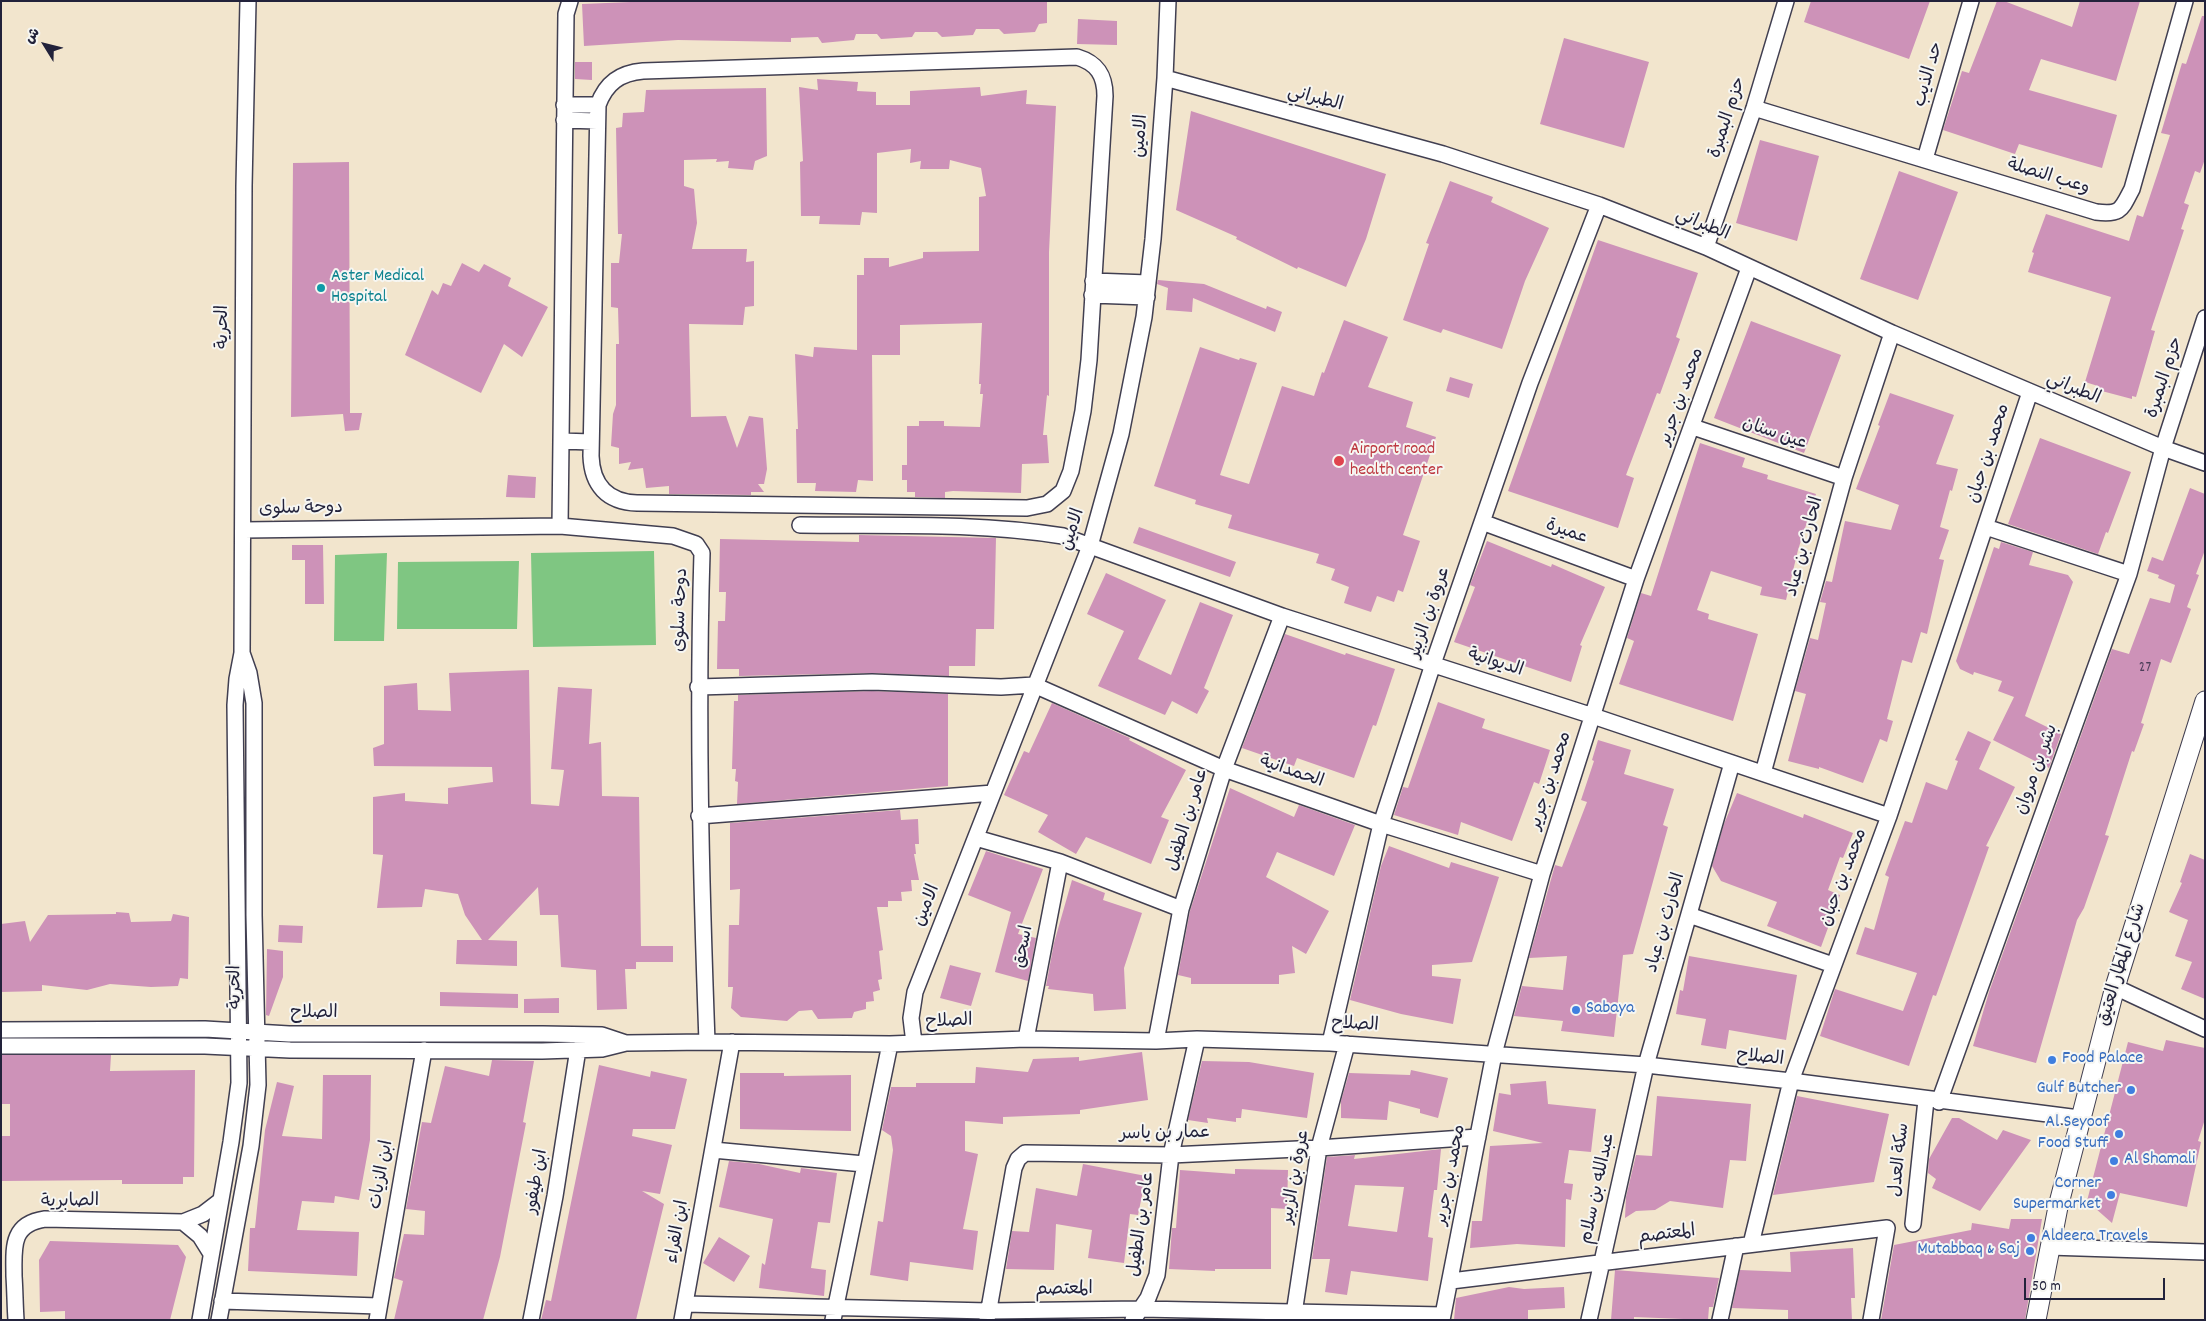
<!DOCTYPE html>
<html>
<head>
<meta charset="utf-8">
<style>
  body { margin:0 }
  #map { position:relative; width:2206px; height:1321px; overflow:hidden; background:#f2e5cd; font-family:Dekko,"Playpen Sans Arabic",sans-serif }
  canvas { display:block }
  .frame { position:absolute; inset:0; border:2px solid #22223b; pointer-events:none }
  .north { position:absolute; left:20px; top:20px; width:50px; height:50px; -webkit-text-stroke:4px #f6f6f2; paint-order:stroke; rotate:306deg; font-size:14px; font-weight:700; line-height:20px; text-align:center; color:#22223b }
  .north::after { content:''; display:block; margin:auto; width:18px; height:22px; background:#22223b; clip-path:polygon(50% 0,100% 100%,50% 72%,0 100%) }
  .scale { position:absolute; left:2024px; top:1278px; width:141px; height:22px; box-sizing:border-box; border:2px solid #22223b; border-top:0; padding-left:6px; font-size:15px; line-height:18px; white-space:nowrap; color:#22223b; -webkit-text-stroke:4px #f6f6f2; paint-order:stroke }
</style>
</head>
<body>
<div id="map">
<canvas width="2206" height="1321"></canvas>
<div class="frame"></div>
<div class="north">ش</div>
<div class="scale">50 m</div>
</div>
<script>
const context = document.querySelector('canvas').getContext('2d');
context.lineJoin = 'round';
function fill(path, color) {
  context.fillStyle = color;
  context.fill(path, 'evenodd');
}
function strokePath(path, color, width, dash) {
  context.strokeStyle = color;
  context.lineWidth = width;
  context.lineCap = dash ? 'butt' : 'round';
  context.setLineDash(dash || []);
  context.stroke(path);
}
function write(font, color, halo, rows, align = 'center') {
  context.font = font + ' Dekko,"Playpen Sans Arabic",sans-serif';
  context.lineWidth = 4;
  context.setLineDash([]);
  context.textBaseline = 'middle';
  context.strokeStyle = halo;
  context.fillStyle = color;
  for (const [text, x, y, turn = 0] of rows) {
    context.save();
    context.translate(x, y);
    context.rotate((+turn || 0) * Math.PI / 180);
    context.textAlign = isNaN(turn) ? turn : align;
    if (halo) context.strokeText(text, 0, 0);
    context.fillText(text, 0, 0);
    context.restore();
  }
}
const green = new Path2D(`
  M654,551L656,645L533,647L531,553Z
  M387,553L384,641H334L335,555Z
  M519,561L517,629H397L398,562Z`);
const building = new Path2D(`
  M655,1H1047V23L1039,24L1035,32L1004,34L999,29H976L973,35L942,37L937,32H915L912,37L881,39L877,34H856L854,40L822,43L818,37L791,38V42L678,40L584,46L582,4Z
  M1811,1H1930L1909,59L1804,22Z
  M1997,1H2004L2072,27L2080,1H2140L2116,81L2041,59L2029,90L2117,115L2102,168L2019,144L2015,154L1943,130L1962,71L1969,73Z
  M2202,16H2205V159L2200,173L2195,171L2184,203L2189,205L2181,229L2184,230L2151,330L2155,331L2136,397L2132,396V399L2098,390V386L2085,382L2111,297L2028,272L2034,253L2032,252L2046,214L2129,241L2137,215L2143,217L2158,172L2170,135L2161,133L2182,63L2186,64Z
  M1078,19L1117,21V45L1077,44Z
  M1564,38L1649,62L1624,148L1540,124Z
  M575,62H592V80L575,79Z
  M817,79L858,82L857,91L876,92V105H910V91L980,87L981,96L1027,90L1026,104L1056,106L1049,252V396L1047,395L1043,435H1047L1049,463L1022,464L1021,493L953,491L945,492V498L915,497V492H907V480H902V465H907V426H919V421H944V426L980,427L983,394H980L981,384H979L982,323L900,325V355H872L873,481L858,480L856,492L815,491L816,483H797L796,429H798L795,354L813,357L814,347L857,350V275H864V258H889V267L923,258V252L979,251V197L986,196L981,168L950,160L949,169H920L921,161L910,163L911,149L877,153V213L862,212L860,225L819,224L820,216H801L800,162L803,161L799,87L818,90Z
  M766,88L767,156L755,161L753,170L728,168L729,161L716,162L717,159L684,160V186L694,189L697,223L692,249H747L746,262L754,261V306L745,307L743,325L689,324L691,417L726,416L737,448L749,416L763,418L767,469L764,484H758L764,492H751V495L669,494V486L646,488L643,468L628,470L631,462L619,464V448L611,446L613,414L616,405V344H619L618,308L611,307V263H619L622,234H618L616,128L622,127L623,113L644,112L646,90Z
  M1191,111L1386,174L1366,239L1346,287L1298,267L1297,269L1236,239L1237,237L1176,210Z
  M1760,140L1819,156L1797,241L1736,223Z
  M349,162L350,413H362L359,430L345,431L343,414L291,417L293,163Z
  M1899,171L1958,192L1918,300L1860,279Z
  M1450,181L1493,197L1491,202L1549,228L1525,281L1502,349L1443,329L1441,333L1403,320L1429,244L1426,243Z
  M1598,240L1698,273L1676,337L1680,339L1660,394L1657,393L1626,475L1634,478L1618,528L1508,491Z
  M462,263L479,272L484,264L511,278L508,286L548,307L522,357L504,344L481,393L405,355L432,290L438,295L443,283L451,286Z
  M1158,280L1204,284L1266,309L1267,306L1282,312L1275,332L1193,298L1192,312L1166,310L1168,288L1157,284Z
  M1344,320L1388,337L1368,387L1413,402L1406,427L1436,437L1403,535L1420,541L1403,592L1398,590L1394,602L1377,596L1371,612L1344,603L1349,587L1331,580L1335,569L1316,563L1319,554L1228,528L1232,515L1195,504L1196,500L1154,486L1200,347L1239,360L1240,358L1257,363L1220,475L1249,484L1282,386L1314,396L1322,372L1324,373Z
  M1751,321L1841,355L1804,453L1714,418Z
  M1450,377L1473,384L1469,398L1446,391Z
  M1890,393L1954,415L1936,464L1958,469L1952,491L1950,490L1940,527L1949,530L1939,559L1944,560L1927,634L1921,632L1912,663L1902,660L1887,719L1893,721L1887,742L1880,739L1863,783L1819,767V769L1788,761L1806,694L1795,691L1810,638L1818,640L1826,603L1820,602L1826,581L1832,582L1845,521L1891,530L1899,505L1856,489L1880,426L1878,425Z
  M2040,438L2131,472L2108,533L2106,532L2098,554L2008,524Z
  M1700,443L1745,458L1742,467L1768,475L1767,479L1816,494L1798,550L1786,600L1760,595L1762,587L1711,571L1697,610L1709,614L1708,619L1758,634L1733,721L1619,684L1634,641L1627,638L1641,593L1651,596Z
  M508,475L536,477L535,498L506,497Z
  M2190,488L2205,494V550L2196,574L2199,575L2187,607L2191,609L2171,663L2161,659L2141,723L2144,724L2134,752L2132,751L2105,835L2109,836L2084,908L2077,920L2036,1063L1973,1046L1989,992L2112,649L2129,654L2150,598L2170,603L2175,585L2158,578L2159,575L2147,571L2152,557L2163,561Z
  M1139,527L1236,562L1230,577L1133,543Z
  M859,535L996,538L994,629H976L975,666H949V676L872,673L739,676V669H717L718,621H725L726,592H719L720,539L859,542Z
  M1487,541L1551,567L1552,564L1605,587L1580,645L1582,646L1571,682L1454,642L1475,587L1470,585Z
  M2001,542L2033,552L2029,565L2068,575L2073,582L2025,716L2061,734L2049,768L1993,740L2014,697L1998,691L2002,681L1974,672L1973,675L1960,669L1956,661L1994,547L1999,549Z
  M292,545H323L324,604H305V560H292Z
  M1106,573L1166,600L1138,659L1171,675L1200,602L1233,615L1204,688L1209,691L1197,714L1172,701L1165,715L1098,686L1124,631L1087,614Z
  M1285,634L1345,655L1346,653L1395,669L1376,726L1373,725L1354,778L1297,758L1294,766L1242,748Z
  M529,670L531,804L559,806L564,770L551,769L558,687L592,689L589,744L601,742L602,796L639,797L641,946H673V962H636V969H625L627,1009L597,1010L596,970L561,967L558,915H540L538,887L488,940L517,941V966L456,964L457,940H482L465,915L458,894L425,889L422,907L377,908L383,855L373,854V797L405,793V801L448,804V788L493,782L492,767L374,766L373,748L384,744V686L417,683L418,710L451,711L449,673Z
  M872,691L948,694V786L737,804L738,782L735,781L736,769H732L734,701H738V695Z
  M1438,702L1485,719L1482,728L1550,750L1539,784L1534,782L1512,841L1461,822L1458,835L1394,815L1403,787L1408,788Z
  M1052,703L1123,735L1130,738L1129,740L1186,770L1161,817L1169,820L1151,864L1086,837L1076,854L1038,832L1048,815L1004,795L1024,751L1029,753Z
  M1968,731L1991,742L1979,769L2015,787L1986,846L1989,847L1936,996L1933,995L1909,1066L1820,1036L1835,989L1903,1011L1917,973L1856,954L1865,927L1874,930L1889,877L1885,875L1905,821L1912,823L1926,782L1947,790L1958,761L1955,760Z
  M1598,740L1631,750L1624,774L1674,789L1663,825L1668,827L1633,954L1623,955L1614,1037L1561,1031L1563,1021L1514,1016L1522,986L1563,990L1567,956L1529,958L1555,865L1562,867L1587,802L1581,800L1594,761L1592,760Z
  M1230,788L1294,817L1299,805L1355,825L1334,876L1277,852L1266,877L1329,911L1306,954L1292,946L1295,973L1279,975V984H1191V978L1178,975L1190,911Z
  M1737,793L1803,818L1804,814L1853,833L1843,858L1840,857L1828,890L1840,895L1821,947L1767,926L1777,902L1721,881L1712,866L1724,824Z
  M900,810L901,820L918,819L919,844H915L916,854H914L919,880H911L912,891L901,892L902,901H888V907H877L883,950L879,951L882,979L878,980L880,990L873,992L874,1001L866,1002V1009L854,1012L852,1018L818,1019L812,1010L799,1011L787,1021L741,1017L731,1008L733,987H728L729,925H739L740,889L730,890V823Z
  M1389,846L1449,868L1451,862L1499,877L1472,962L1432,965V976L1461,979L1453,1024L1401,1014L1350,1000L1381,866Z
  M986,851L1043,869L1018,934L1036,938L1028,981L995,972L1011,912L968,895Z
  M2190,854L2205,860V999L2181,989L2192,962L2175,956L2188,920L2169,912L2182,883L2180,882Z
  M1072,880L1105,893L1103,900L1142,913L1124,968L1126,1009L1094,1011L1093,994L1048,989L1049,986H1046L1054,943Z
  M116,912L129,913L131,922L171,921L173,914L189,917L188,979L180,978L178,986L151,987L110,984L87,990L42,985V991L1,992V924L25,921L30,942L48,915L116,914Z
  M279,925L303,926L302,943L278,942Z
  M267,949L283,951V977L269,1016L266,1015Z
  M1689,956L1797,975L1786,1040L1729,1030L1726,1049L1701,1045L1706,1019L1676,1014L1680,990L1683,991Z
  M950,965L981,973L971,1006L940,998Z
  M440,992L518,994V1008L440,1006Z
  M559,998V1013H524V999Z
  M2166,1040L2205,1048V1119L2198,1141L2201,1142L2187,1207L2120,1193L2112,1223L2087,1201L2128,1042L2163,1051Z
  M1142,1052L1148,1100L1080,1110V1114L1003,1117V1124L965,1121V1151L978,1154L963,1229L978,1231L973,1270L910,1262L908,1281L870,1275L878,1221L883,1222L893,1150L891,1136L882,1130L891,1087H916V1083H975L976,1067L1028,1072L1033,1059L1079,1057V1061Z
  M1,1055H111L110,1071L195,1070L194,1177H183V1184H122V1180L1,1181V1136H10V1104H1Z
  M492,1060L534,1061L523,1122L526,1123L500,1257L483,1320H394L403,1281L394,1278L404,1234L424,1235L425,1211L406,1209L422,1122L431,1123L445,1066L489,1076Z
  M1202,1061L1249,1062L1314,1073L1307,1118L1242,1109L1241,1118H1236V1122L1207,1118L1208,1123L1188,1120Z
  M599,1065L650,1077L651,1071L687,1079L675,1129H633L632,1136L672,1145L660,1194L642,1191L664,1204L636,1320H541L546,1300L551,1301Z
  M1411,1070L1448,1078L1438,1118L1420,1113V1109L1389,1101L1387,1120L1341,1118V1101L1349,1073L1410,1075Z
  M740,1073H784V1076L851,1075V1131L740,1129Z
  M323,1075H371L370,1140L359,1200L335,1196L334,1203L302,1201L297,1230L359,1232L357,1276L248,1271L250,1228H255L265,1130L277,1082L294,1086L282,1136L322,1139Z
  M1546,1081L1548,1104L1596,1109L1591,1152L1569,1150L1564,1183L1573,1184L1571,1200L1566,1199L1565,1247L1517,1244L1470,1248L1472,1221H1482L1490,1146L1543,1143L1493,1131L1499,1093L1511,1095L1510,1084Z
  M1657,1096L1751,1104L1746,1161L1730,1160L1723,1208L1670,1201L1655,1210L1636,1211L1625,1218L1626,1197L1636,1155L1652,1156Z
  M1797,1096L1889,1114L1874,1182L1773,1195Z
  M1952,1118H1959L1997,1140L2003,1130L2031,1140L1980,1211L1932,1188L1936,1179L1928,1173L1929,1159Z
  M1441,1149L1437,1190H1434L1428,1237L1433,1238L1428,1281L1351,1271L1347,1295L1325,1292L1330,1259H1312L1327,1157L1355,1155L1354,1159ZM1355,1185L1404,1187L1397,1232L1348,1226Z
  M729,1161L759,1164L800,1173L801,1168L837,1173L830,1223L818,1222L811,1268L826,1270L824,1296L759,1288L762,1263L765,1265L773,1219L719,1207Z
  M1083,1164L1146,1176L1138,1215L1130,1214L1124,1263L1088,1258L1092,1230L1056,1224L1054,1270L1006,1269L1012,1231L1029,1232L1036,1188L1077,1196Z
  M1235,1169L1288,1170L1287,1209L1271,1208V1269H1215V1271L1169,1269L1172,1228H1176L1180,1170L1235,1174Z
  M2011,1219H2042L2025,1320H1881L1894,1245L1971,1230L1972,1223L2009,1229Z
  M719,1237L750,1256L734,1282L703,1263Z
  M50,1241L178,1245L186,1257L170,1320H65V1311L40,1312L39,1260Z
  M1853,1248L1855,1298H1851L1852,1320H1788V1310L1732,1308L1740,1270L1791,1272L1790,1252Z
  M1615,1270L1719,1278L1713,1307H1709L1708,1320L1634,1317V1320H1611Z
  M1509,1287L1524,1289L1564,1287L1565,1308L1528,1310V1320H1454L1456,1298Z`);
const minor = new Path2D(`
  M1077,57C1097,63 1105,75 1105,96L1089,360L1083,411L1071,471L1063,491L1047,504L1027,508L637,503C607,502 592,485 591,456L598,105C606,83 620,73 643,71Z
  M1165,78L1443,154L1599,205L1706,247L1892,333L2163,448L2205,463
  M564,105H598
  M1754,108L2096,212C2121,215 2121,210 2132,189L2185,1
  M564,120L597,121
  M1925,159L1971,1
  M1706,247L1754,108L1786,1
  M1093,281L1148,283
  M1092,295L1147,297
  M1693,427L1844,478
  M561,441L591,442
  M1482,522L1636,579
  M800,525C887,526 976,522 1063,536L1282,616L1593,716L1889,816
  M560,526L566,14L570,1
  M1986,527L2129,574
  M244,530L560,526L673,536L696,544L702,553C697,716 701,879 707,1042
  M698,687L872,682L1001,687L1034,685L1224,769L1381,824L1542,874
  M1763,773L1844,478L1892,333
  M699,816L993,793
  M976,838L1060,862L1181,909
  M1689,915L1833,965
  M2115,987L2205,1029
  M1,1030L205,1029L289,1034H543L602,1035L626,1043
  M1026,1039L1060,862
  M1156,1041L1181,909L1224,769L1282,616
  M914,1043L911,1018L915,992L1090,546L1121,434L1144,317L1153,239L1165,78L1168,1
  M1330,1043L1381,824L1433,664L1530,383L1599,205
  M1,1046H205L290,1050L542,1051L602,1049L626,1043L707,1042L890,1044L1026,1039L1156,1041L1197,1039L1330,1043L1646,1065L1791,1081L2079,1118
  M1939,1102L2129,574L2163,448L2205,318
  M713,1150L864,1164
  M183,1222L200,1236L210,1252
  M1913,1224L1926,1100
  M1751,1244L1791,1081L1889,816L2030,392
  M2049,1247L2205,1252
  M1451,1281L1887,1228L1871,1320
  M222,1301L379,1306
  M685,1304L989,1311L1141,1309L1443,1315
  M16,1320C15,1305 15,1291 14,1276C14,1249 10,1224 45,1219L183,1222L203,1214L220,1201
  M200,1320L231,1142L239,1083L235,705L237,679L242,653L244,186L248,1
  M219,1320L251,1146L258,1085L254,915V703L249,673L242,653
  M377,1320L424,1050
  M531,1320L555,1196L578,1049
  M682,1320L732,1042
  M833,1320L890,1044
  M987,1320L1014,1168L1018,1159L1025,1153L1171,1155L1319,1148L1478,1137
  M1133,1320L1148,1298L1157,1275L1171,1155L1197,1039
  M1293,1320L1319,1148L1347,1044
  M1442,1320L1494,1054L1542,874L1636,579L1749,268
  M1589,1320L1646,1065L1732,763
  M1720,1320L1736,1246`);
const tertiary = new Path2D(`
  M2036,1320L2058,1207L2115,987L2205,701`);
const markers = [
  [321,288,5,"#0f9aa8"],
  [1339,461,6,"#e0444e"],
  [1576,1010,5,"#3f7fe0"],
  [2052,1060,5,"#3f7fe0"],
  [2131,1090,5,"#3f7fe0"],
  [2119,1134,5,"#3f7fe0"],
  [2114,1161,5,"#3f7fe0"],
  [2111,1195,5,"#3f7fe0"],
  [2031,1238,5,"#3f7fe0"],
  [2030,1251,5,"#3f7fe0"]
];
const numberNames = [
  ["27",2145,669]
];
const streetNames = [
  ["حد الذيب",1930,75,-74],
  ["الطبراني",1315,100,15],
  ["حزم البمبرة",1729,118,-72],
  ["الامين",1142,136,-86],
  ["وعب النصلة",2048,178,17],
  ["الطبراني",1702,226,23],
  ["الحرية",225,327,-90],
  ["حزم البمبرة",2166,378,-72],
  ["الطبراني",2073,390,23],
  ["محمد بن جرير",1683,397,-70],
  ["عين سنان",1774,435,19],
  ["محمد بن حبان",1990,454,-72],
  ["دوحة سلوى",301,510,-1],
  ["الامين",1074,530,-72],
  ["عميرة",1566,533,20],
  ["الحارث بن عباد",1806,547,-75],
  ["دوحة سلوى",682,610,-88],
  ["عروة بن الزبير",1431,613,-71],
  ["الديوانية",1495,664,18],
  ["بشر بن مروان",2038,770,-70],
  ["الحمدانية",1291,773,19],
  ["محمد بن جرير",1552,781,-72],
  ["عامر بن الطفيل",1189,820,-73],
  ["محمد بن حبان",1845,878,-69],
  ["الامين",928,906,-68],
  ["الحارث بن عباد",1667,923,-74],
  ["اسحق",1025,947,-79],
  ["شارع المطار العتيق",2123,965,-73],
  ["الحرية",237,987,-91],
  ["الصلاح",314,1015],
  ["الصلاح",949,1023,-2],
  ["الصلاح",1355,1026,3],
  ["الصلاح",1760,1059,6],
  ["عمار بن ياسر",1165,1135,-1],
  ["سكة العدل",1901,1160,-84],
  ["ابن الزيات",383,1175,-80],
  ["محمد بن جرير",1452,1175,-79],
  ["عروة بن الزبير",1297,1177,-80],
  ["ابن طيفور",538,1182,-80],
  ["عبدالله بن سلام",1599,1189,-78],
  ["الصابرية",70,1203,-1],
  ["عامر بن الطفيل",1143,1224,-82],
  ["ابن الفراء",679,1232,-80],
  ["المعتصم",1667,1236,-7],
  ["المعتصم",1064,1291,-1]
];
const cultureNames = [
  ["Aster Medical",331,278],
  ["Hospital",331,299]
];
const healthNames = [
  ["Airport road",1350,451],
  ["health center",1350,472]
];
const shopNames = [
  ["Sabaya",1586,1010],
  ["Food Palace",2062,1060],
  ["Gulf Butcher",2121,1090,"right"],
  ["Al Seyoof",2109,1124,"right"],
  ["Food Stuff",2109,1145,"right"],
  ["Al Shamali",2124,1161],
  ["Corner",2101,1185,"right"],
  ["Supermarket",2101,1206,"right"],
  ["Aldeera Travels",2041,1238],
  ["Mutabbaq & Saj",2020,1251,"right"]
];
fill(green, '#7fc682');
fill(building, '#cd92b8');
strokePath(minor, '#413f51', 18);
strokePath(tertiary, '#413f51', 21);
strokePath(minor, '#fff', 15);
strokePath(tertiary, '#fff', 19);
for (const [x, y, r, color] of markers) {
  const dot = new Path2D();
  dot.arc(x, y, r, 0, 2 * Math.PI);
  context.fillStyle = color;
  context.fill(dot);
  strokePath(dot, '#f6f6f2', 2);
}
write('15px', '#4d3e5a', null, numberNames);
write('18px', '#22223b', '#f6f6f2', streetNames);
write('18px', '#0d838f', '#f6f6f2', cultureNames, 'left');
write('18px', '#be3a42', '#f6f6f2', healthNames, 'left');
write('18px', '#366cbe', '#f6f6f2', shopNames, 'left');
</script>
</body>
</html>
